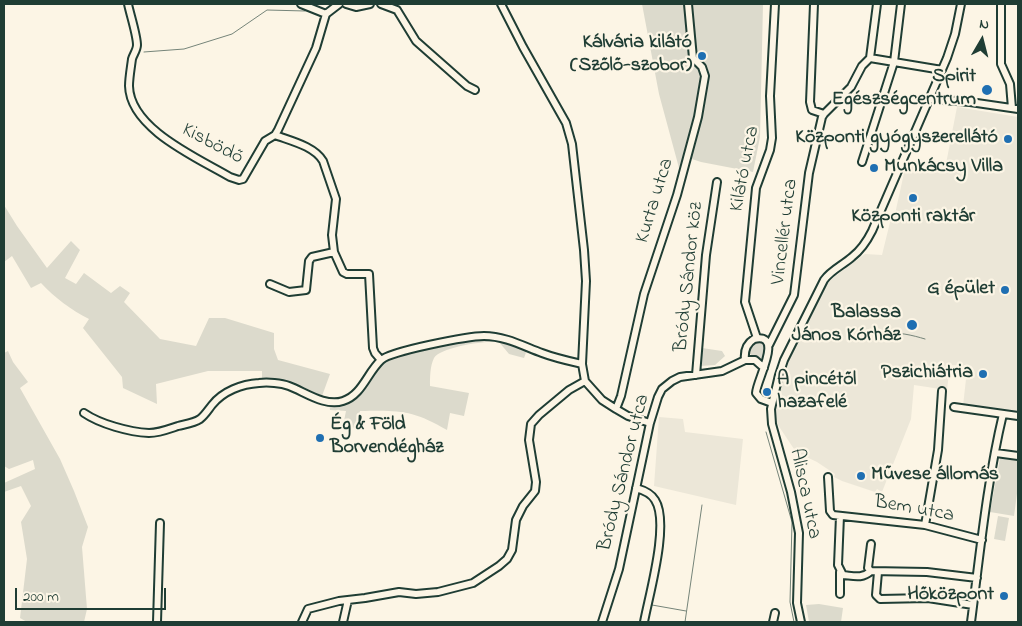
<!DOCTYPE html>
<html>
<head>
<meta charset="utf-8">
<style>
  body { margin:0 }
  #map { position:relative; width:1022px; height:626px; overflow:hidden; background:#fcf5e5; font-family:"Indie Flower",sans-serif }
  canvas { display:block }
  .frame { position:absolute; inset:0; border:5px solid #1f3d34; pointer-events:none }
  .north { position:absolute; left:957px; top:15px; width:50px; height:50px; -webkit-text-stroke:4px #fcf5e5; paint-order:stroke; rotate:8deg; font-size:14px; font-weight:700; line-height:20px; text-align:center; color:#1f3d34 }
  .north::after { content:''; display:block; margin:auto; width:18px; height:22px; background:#1f3d34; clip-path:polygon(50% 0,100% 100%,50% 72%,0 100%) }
  .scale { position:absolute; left:15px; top:588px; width:151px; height:22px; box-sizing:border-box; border:2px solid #1f3d34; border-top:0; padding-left:6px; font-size:15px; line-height:18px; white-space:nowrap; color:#1f3d34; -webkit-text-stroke:4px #fcf5e5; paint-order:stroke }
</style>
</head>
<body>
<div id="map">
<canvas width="1022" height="626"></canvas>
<div class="frame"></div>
<div class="north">N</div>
<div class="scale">200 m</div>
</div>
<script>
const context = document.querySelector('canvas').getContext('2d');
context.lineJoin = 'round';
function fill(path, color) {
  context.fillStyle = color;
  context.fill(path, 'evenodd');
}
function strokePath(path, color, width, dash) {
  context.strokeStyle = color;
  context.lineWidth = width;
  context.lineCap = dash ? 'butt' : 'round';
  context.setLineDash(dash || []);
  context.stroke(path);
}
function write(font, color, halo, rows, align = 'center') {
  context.font = font + ' "Indie Flower",sans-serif';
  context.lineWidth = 4.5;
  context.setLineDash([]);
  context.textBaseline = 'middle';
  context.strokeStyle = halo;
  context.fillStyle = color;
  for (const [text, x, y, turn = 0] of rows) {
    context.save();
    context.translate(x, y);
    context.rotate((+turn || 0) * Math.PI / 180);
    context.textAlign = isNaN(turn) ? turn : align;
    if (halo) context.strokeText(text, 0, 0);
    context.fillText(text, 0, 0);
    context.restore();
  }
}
const built = new Path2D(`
  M957,107L1018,117V414L963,406L967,370L965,366L950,365L947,390L914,385L911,419L882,492L877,489L875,492L842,481L834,477L835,474L817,462L796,452L774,419L785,368L825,286L836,275L865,254L882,255L892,214H895L906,164L945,169Z
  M659,417L683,419L685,432L743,439L736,505L654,486Z`);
const green = new Path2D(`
  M642,4H763L760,137L753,172L701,162L683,156L679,168L659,94Z
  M4,205L17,226L47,268L71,241L80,250L65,278L76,284L84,273L111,293L120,286L130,293L124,302L160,339L196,346L209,318H225L274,333V349L278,360L330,374L322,396C300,385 287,379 262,379V371H208L156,384L157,404L123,388L122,377L83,328L89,319C71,310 55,298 41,283L31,288L12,256L4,262Z
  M483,336L528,347L524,358L509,354L499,342C487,340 440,347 434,358C430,366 430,377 430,386L469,393L464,416L450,413L447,430C413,410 399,410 360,411L356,428L343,426L346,411L330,410L329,402L351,397L381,360L401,351Z
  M758,341L764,343L766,349L764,358L762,359L752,356L749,352L752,343Z
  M702,348L722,351L725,356L715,365L700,366Z
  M8,351L13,362L28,382L20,388L60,459L74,491L88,527L82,547L87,609L84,622H27L20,618L27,559L21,522L31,506L21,486L4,492V483L35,469L33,460L9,469L4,466V353Z
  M1000,458L1018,461V486L1014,516L990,512Z
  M998,516L1009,518L1005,541L994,539Z
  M819,604L843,608L841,622H809L806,605Z`);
const stream = new Path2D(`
  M144,52L184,49L232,34L267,10L305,11
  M859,332C868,334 875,333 884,333C898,332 912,335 925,339
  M766,432L792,522L790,602L794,622
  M652,605L686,611
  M685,622L702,505`);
const minor = new Path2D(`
  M128,4C130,14 137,35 137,45C137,50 133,55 132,59C131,67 129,78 129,86C130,129 198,158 230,177L239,180L243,179L265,141L275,135L278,130L316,48L326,14L339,4
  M301,4L326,14
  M346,4L356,7L370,4
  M381,4L397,10L416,41L467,86L475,90
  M501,4L523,47L566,123L572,144L584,250L586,281L582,364L585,381L602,400L616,409L628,416L650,423
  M814,4L810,102L812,110L824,114
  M1001,4V64L1010,84L1012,108
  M870,58L894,62L901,4
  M929,99L970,102L1018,109
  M275,135C291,141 314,146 323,161L336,199L332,235L334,252L343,272L347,274H369L373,348L375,353L381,360
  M862,162L894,62L942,70
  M270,284L289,292L306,290L309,261L312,257L334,252
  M757,338L745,302L756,188L770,150L772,138L770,96L775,4
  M769,345L794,295L809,173L822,117L824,114L851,87L862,66L870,58L877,4
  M764,368L755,360H745C744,351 746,344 754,339C785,332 756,381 756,393L761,399L772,403
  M696,375L706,255L717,182
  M954,407L1018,416
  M616,409L621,396L644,294L677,195L698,117L705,76L702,67L693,58L688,4
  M84,413C100,424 129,432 149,433C159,433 169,429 178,426C186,424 194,423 200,419C205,415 208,410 212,405C223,391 242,384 259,383C268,382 281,383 289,386C305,392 325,407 343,401C362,395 367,373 381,360C391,351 468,336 484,336C505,336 523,346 542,353C555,358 569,361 582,364
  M996,453L1018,456
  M828,477L830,511L833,515L925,525L982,540
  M636,488C643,490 651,493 655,500C670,523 649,595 644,622
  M840,516L838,565L843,575C854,576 862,579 871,571
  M925,525L938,450L942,391
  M871,544L868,568L871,571L927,572L977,578
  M878,572L876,595L880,599L928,598L973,605
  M840,594V572
  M157,622L160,523
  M302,622L308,609L339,601L365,598L399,592L416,594L438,592L473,583L499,566L507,559L512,550L516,520L523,506L535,491L536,482L529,440L531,424L539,415L569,390L585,381
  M343,622L348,600
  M602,622L619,569L650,423L658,397L662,389L672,381L680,377L722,371L745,360
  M773,622L775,613
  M801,622L797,603L799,533L791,492L772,424L771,409L779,375L784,360L824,280C831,270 843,265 852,257C861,250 867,241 872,231L947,58L955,34L961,4
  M971,622C980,553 987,481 1003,414`);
const markers = [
  [702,56,5,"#1f6fb2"],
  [987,90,6,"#1f6fb2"],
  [1008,139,5,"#1f6fb2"],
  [874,168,5,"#1f6fb2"],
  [913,198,5,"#1f6fb2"],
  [1005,290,5,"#1f6fb2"],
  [912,325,6,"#1f6fb2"],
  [983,374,5,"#1f6fb2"],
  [767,392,5,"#1f6fb2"],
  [320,438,5,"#1f6fb2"],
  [861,476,5,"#1f6fb2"],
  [1004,596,5,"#1f6fb2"]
];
const poiNames = [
  ["Kálvária kilátó",692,44],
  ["(Szőlő-szobor)",692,67],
  ["Spirit",976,78],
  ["Egészségcentrum",976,101],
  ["Központi gyógyszerellátó",998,139],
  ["Munkácsy Villa",884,168,"left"],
  ["Központi raktár",913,218,"center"],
  ["G épület",995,290],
  ["Balassa",901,314],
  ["János Kórház",901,337],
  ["Pszichiátria",973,374],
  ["A pincétől",777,381,"left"],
  ["hazafelé",777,404,"left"],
  ["Ég & Föld",330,426,"left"],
  ["Borvendégház",330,449,"left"],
  ["Művese állomás",871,476,"left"],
  ["Hőközpont",994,596]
];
const streetNames = [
  ["Kisbödő",212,145,28],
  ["Kilátó utca",746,169,-79],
  ["Kurta utca",656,201,-73],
  ["Vincellér utca",786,232,-83],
  ["Bródy Sándor köz",690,277,-84],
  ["Bródy Sándor utca",625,473,-76],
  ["Alisca utca",804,494,78],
  ["Bem utca",914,510,10]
];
fill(built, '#ece7d8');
fill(green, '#dcdacc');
strokePath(stream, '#758479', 1);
strokePath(minor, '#1f3d34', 10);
strokePath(minor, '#fcf5e5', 6);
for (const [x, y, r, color] of markers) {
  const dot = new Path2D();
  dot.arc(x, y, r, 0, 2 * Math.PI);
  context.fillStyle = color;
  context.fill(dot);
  strokePath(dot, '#fcf5e5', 2);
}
write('bold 20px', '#1f3d34', '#fcf5e5', poiNames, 'right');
write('20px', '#1f3d34', '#fcf5e5', streetNames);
</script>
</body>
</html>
